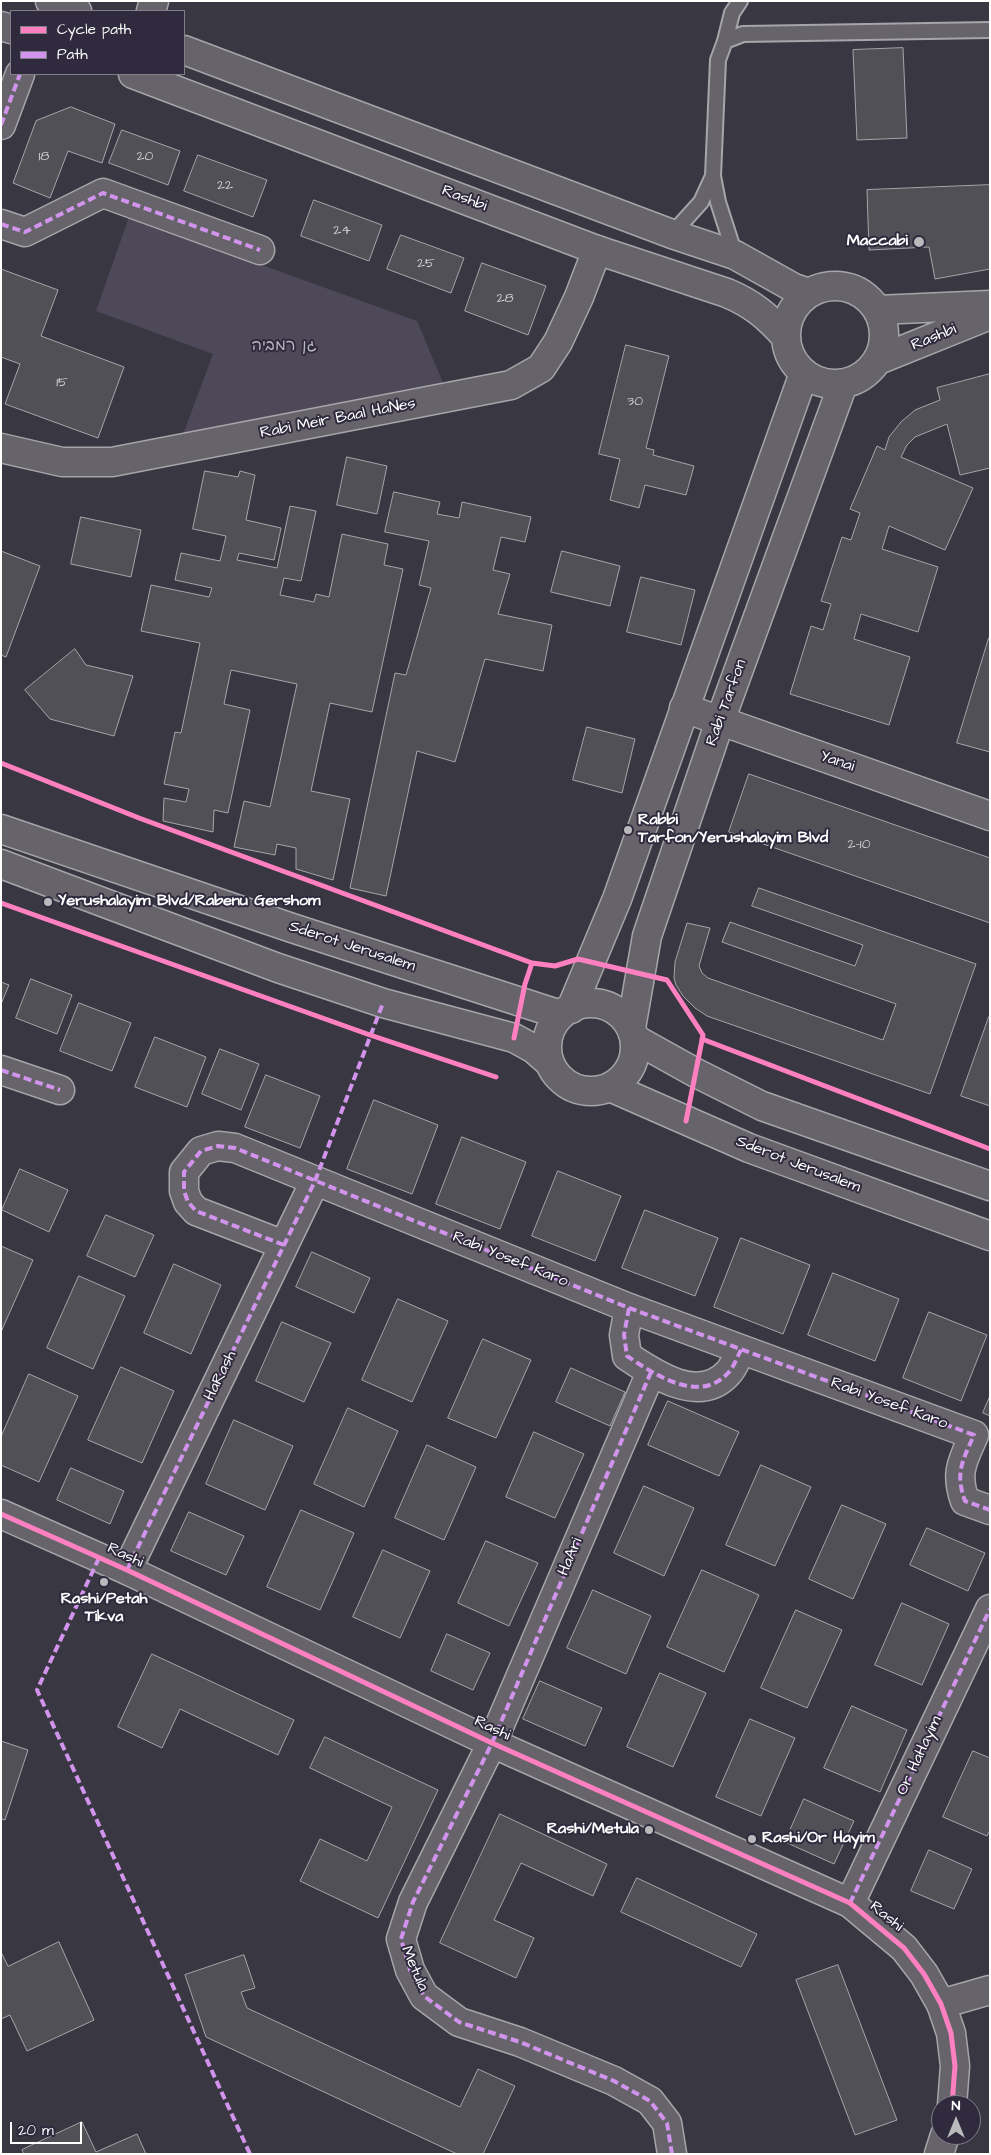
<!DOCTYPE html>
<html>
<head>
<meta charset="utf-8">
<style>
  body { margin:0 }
  #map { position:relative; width:991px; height:2155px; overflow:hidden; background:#393741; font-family:"Architects Daughter",sans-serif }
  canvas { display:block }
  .frame { position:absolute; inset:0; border:2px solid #fff; pointer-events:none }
  .legend { position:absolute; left:10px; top:10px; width:175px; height:65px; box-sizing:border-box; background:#2f2a3d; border:1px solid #827f8b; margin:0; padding:6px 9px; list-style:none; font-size:15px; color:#fff }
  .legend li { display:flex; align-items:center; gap:10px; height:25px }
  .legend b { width:25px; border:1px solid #827f8b }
  .north { position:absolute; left:931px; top:2095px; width:50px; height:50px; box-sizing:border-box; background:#2f2a3d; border:1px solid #827f8b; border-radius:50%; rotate:0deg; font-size:14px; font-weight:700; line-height:20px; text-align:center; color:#fff }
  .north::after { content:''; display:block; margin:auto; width:18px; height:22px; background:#bab9bc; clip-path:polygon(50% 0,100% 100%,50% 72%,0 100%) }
  .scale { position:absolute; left:10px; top:2122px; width:72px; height:22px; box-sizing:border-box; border:2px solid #fff; border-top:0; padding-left:6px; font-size:15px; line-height:18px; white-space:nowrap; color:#fff; -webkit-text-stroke:4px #2f2a3d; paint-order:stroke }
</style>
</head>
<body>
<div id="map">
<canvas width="991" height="2155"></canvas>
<div class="frame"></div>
<ul class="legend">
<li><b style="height:6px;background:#ff80c0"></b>Cycle path</li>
<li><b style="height:6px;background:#d193ec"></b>Path</li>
</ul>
<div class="north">N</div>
<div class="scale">20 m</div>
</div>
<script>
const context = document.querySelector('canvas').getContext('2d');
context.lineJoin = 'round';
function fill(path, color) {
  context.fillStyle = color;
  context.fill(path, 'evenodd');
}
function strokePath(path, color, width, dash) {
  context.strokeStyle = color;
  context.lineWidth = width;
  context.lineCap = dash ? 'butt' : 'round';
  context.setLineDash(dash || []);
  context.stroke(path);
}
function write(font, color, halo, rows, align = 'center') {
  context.font = font + ' "Architects Daughter","Playpen Sans Hebrew",sans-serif';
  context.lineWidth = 4;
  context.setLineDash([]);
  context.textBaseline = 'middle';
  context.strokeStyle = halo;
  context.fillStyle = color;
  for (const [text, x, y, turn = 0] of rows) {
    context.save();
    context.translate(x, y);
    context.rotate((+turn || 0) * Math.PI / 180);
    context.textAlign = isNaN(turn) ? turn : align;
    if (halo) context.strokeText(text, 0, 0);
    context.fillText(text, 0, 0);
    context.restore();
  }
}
const green = new Path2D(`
  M129,217L417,321L446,390L182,437L213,354L96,311Z`);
const building = new Path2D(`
  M903,48L907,138L857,140L853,50Z
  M71,107L115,124L102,163L68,151L50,198L13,183L36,121Z
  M122,130L180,151L168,185L109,163Z
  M198,155L267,180L253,217L184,191Z
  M990,185V269L935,279L929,247L869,250L867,190Z
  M314,200L382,225L369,261L301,236Z
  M401,235L464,258L451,293L387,269Z
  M482,263L546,286L528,335L465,311Z
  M1,269L58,290L41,336L124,367L98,438L5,404L20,364L1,357Z
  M626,345L669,356L646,448L654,450L653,455L694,466L686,495L645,485L639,508L610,500L620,459L599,454Z
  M990,374V468L960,475L947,424L915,437L907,445L901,457L973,488L945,550L889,526L882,549L938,567L918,632L861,614L854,639L910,657L889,725L790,694L811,626L823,630L831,604L821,601L842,537L851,540L860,513L850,509L877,446L885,450L889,437L901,422L915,410L940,400L937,388Z
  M347,457L387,466L377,514L337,505Z
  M205,471L238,477L240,471L255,475L246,520L281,528L274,560L239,553L237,560L277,568L290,506L316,511L301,581L284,578L280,595L314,602L316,594L329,597L342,534L388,544L384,565L403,569L372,712L330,703L311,791L350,799L333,880L296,869V848L277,844L275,855L234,847L244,801L270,807L297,684L231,670L224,704L250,710L228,813L214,810L213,832L163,821L164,798L186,802L189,789L164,784L175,732L181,733L200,643L141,631L151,585L209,597L212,588L175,580L181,553L220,561L226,536L193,529Z
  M394,492L440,502L437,514L459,518L462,502L531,517L525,542L501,537L493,570L510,574L498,614L552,625L543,671L485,659L455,762L417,751L386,896L350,888L395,673L406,675L431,588L419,585L429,541L385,532Z
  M81,517L141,530L131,577L71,564Z
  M1,551L40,566L6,657L1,655Z
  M562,551L620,566L610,606L551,592Z
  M641,577L695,590L681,645L627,632Z
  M989,638H990V752L957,743Z
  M75,649L86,665L133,676L114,736L50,719L25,690Z
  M587,727L635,739L622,793L573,780Z
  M749,774L990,858V923L729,832Z
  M759,888L976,964L930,1094L707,1016L695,1008L683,996L676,985L674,978L675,962L687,923L710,928L699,966L702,973L708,978L883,1040L896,1004L722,942L730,922L855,966L863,945L752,906Z
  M31,979L72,995L57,1034L16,1018Z
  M1,982L9,985L1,1004Z
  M79,1003L131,1023L112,1071L60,1051Z
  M989,1017L990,1018V1106L961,1096Z
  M155,1037L206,1057L187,1107L135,1087Z
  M220,1049L259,1064L241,1110L202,1094Z
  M266,1075L320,1096L300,1148L245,1127Z
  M374,1100L438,1125L412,1194L347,1169Z
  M462,1137L526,1162L500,1229L436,1204Z
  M20,1169L68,1190L49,1232L2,1210Z
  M558,1171L621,1196L595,1261L532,1236Z
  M645,1210L718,1238L695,1296L622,1268Z
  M106,1215L154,1235L135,1277L87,1256Z
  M741,1238L810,1265L783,1334L714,1307Z
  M1,1246L33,1260L1,1332Z
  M312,1252L370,1278L354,1313L296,1287Z
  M174,1264L221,1285L191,1354L144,1333Z
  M833,1273L899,1299L875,1361L808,1335Z
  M79,1276L125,1296L93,1369L47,1348Z
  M398,1299L448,1321L412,1402L362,1380Z
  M929,1312L987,1335L961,1401L903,1378Z
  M282,1322L331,1343L304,1402L256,1381Z
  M483,1339L531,1360L496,1438L448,1418Z
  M121,1367L174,1391L142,1463L88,1440Z
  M571,1368L625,1392L610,1426L556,1402Z
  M29,1374L78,1396L39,1482L1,1465V1437Z
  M990,1396V1416L983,1413Z
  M668,1401L739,1432L719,1476L648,1445Z
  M348,1408L398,1431L364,1507L314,1484Z
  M234,1420L293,1446L265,1510L206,1484Z
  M534,1432L584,1454L555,1518L506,1497Z
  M427,1445L476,1467L444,1540L395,1518Z
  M761,1465L811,1487L775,1566L726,1545Z
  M71,1468L124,1491L110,1524L57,1500Z
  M644,1486L694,1508L664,1576L614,1553Z
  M842,1505L886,1524L853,1599L809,1579Z
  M301,1510L354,1533L320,1610L267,1587Z
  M189,1512L244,1536L226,1575L171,1551Z
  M927,1528L985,1553L968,1591L910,1565Z
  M486,1541L538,1563L509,1626L458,1603Z
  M383,1550L430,1571L400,1638L353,1617Z
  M702,1570L759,1595L724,1672L667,1647Z
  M593,1590L651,1616L626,1674L567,1648Z
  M902,1603L949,1624L922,1685L875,1665Z
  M796,1610L842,1630L807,1708L761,1688Z
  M447,1634L490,1653L473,1690L431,1671Z
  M152,1654L294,1720L278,1755L180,1709L162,1748L118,1727Z
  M660,1673L706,1693L673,1767L627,1747Z
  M540,1681L602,1708L585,1746L523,1719Z
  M852,1706L907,1730L880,1792L824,1768Z
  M750,1719L795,1738L761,1816L716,1797Z
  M325,1737L438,1790L378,1918L300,1881L320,1839L367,1861L392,1807L310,1768Z
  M1,1741L28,1750L5,1820L1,1819Z
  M973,1751L990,1758V1830L987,1836L943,1817Z
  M804,1799L854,1821L834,1864L785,1842Z
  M500,1814L607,1864L593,1896L521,1863L494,1920L534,1938L516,1978L440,1943Z
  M929,1850L972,1869L954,1909L911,1891Z
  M637,1878L757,1934L741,1967L621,1912Z
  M59,1942L94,2020L27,2051L10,2015L1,2019V1952L8,1966Z
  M244,1955L255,1988L241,1992L247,2008L460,2107L478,2069L515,2086L483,2154H457L206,2037L185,1975Z
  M838,1965L897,2120L855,2135L796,1980Z
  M82,2122L96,2152L137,2134L146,2154H24L22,2150Z`);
const lane = new Path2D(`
  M725,41L732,13L740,1
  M672,234L701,202L713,176
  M735,255L718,202L713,176L718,60L725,41L743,34L990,30`);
const street = new Path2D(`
  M1,125L20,74
  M1,224L25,232L103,193L260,250
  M1,448L62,462H112L511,385L541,368L558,342L579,297L597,250
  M684,708L990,816
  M1,1070L60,1090
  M284,1245L196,1211L188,1202L184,1191V1172L201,1151L218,1146L235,1148L629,1308L974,1435C962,1462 955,1473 965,1501L990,1510
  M629,1308L624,1335L627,1356C654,1374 699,1405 728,1373C734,1367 737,1357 741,1350
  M651,1372L492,1743L413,1902L401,1939L410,1970L424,1996L459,2022L520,2042L614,2081L650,2101L667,2123L672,2154
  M127,1570L315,1181
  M850,1903L990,1609
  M941,2004L990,1990`);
const secondary = new Path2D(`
  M50,1L77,11
  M151,11L154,1
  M1,26L11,29
  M184,50L672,234L735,255L794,288L809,293
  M133,74L597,250L727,293C753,304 767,316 786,337
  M786 335a49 49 0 1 1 98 0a49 49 0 1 1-98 0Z
  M878,310L990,305
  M878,360L990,315
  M1,829L292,928L561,1015
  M1,864L278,968L383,1003L514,1038L534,1049L550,1063
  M547 1047a44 44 0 1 1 88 0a44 44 0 1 1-88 0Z
  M571,1009L617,899L804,373
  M631,1028L647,936L720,721L843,384
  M635,1039L696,1073L762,1106L990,1186
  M610,1087L749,1148L990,1236
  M1,1514L127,1570L492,1743L850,1903L904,1948L924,1974L941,2004L951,2033L955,2066L952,2105
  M939,2154L945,2135`);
const quiet = new Path2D(`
  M1,125L20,74
  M1,224L25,232L103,193L260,250
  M1,1070L60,1090
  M284,1245L196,1211L188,1202L184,1191V1172L201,1151L218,1146L235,1148L629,1308L974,1435C962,1462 955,1473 965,1501L990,1510
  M629,1308L624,1335L627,1356C654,1374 699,1405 728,1373C734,1367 737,1357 741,1350
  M651,1372L492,1743L413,1902L401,1939L410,1970L424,1996L459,2022L520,2042L614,2081L650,2101L667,2123L672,2154
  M99,1558L37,1690L250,2154
  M127,1570L315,1181L383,1003
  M850,1903L990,1609`);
const cycleway = new Path2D(`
  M1,763L139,818L532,963
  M1,903L370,1035L496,1077
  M514,1038L525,984L532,963L555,966L578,959L667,980L703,1035L686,1121
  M702,1039L990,1149
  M1,1514L127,1570L492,1743L850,1903L904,1948L924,1974L941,2004L951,2033L955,2066L952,2105`);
const markers = [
  [919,242,6,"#bab9bc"],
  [628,830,5,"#bab9bc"],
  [48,902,5,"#bab9bc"],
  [104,1582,5,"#bab9bc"],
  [649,1830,5,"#bab9bc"],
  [752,1839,5,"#bab9bc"]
];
const numberNames = [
  ["18",44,157],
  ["20",145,157],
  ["22",225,186],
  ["24",342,231],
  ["25",426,264],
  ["28",505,299],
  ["15",62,383],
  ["30",635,402],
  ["2-10",859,845]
];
const streetNames = [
  ["Rashbi",464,199,21],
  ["Rashbi",934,338,-22],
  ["Rabi Meir Baal HaNes",338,419,-11],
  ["Rabi Tarfon",727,703,-70],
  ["Yanai",837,762,19],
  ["Sderot Jerusalem",352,947,18],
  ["Sderot Jerusalem",798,1165,21],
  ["Rabi Yosef Karo",510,1260,22],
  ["HaRash",221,1376,-64],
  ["Rabi Yosef Karo",889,1404,20],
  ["Rashi",125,1556,25],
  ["HaAri",571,1557,-67],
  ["Rashi",492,1729,25],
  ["Or HaHayim",920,1756,-65],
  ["Rashi",886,1917,39],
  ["Metula",414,1969,67]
];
const poiNames = [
  ["Maccabi",908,242,"right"],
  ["Rabbi",638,821],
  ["Tarfon/Yerushalayim Blvd",638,839],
  ["Yerushalayim Blvd/Rabenu Gershom",58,902],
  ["Rashi/Petah",104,1600,"center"],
  ["Tikva",104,1618,"center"],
  ["Rashi/Metula",639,1830,"right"],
  ["Rashi/Or Hayim",762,1839]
];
const parkNames = [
  ["גן רמביה",284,347]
];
fill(green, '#4e4958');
fill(building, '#515056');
strokePath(building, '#a6a5aa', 1);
strokePath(lane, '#a6a5aa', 18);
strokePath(street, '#a6a5aa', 31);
strokePath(secondary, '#a6a5aa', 31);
strokePath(lane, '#66646a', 14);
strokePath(street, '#66646a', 28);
strokePath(secondary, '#66646a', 28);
strokePath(quiet, '#d193ec', 4, [8, 4]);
strokePath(cycleway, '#ff80c0', 5);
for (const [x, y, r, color] of markers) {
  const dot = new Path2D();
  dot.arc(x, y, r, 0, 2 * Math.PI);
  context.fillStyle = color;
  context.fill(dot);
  strokePath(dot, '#2f2a3d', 2);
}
write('14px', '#d4d3d5', null, numberNames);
write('16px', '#fff', '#2f2a3d', streetNames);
write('bold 16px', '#fff', '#2f2a3d', poiNames, 'left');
write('16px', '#b9b7be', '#2f2a3d', parkNames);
</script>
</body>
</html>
